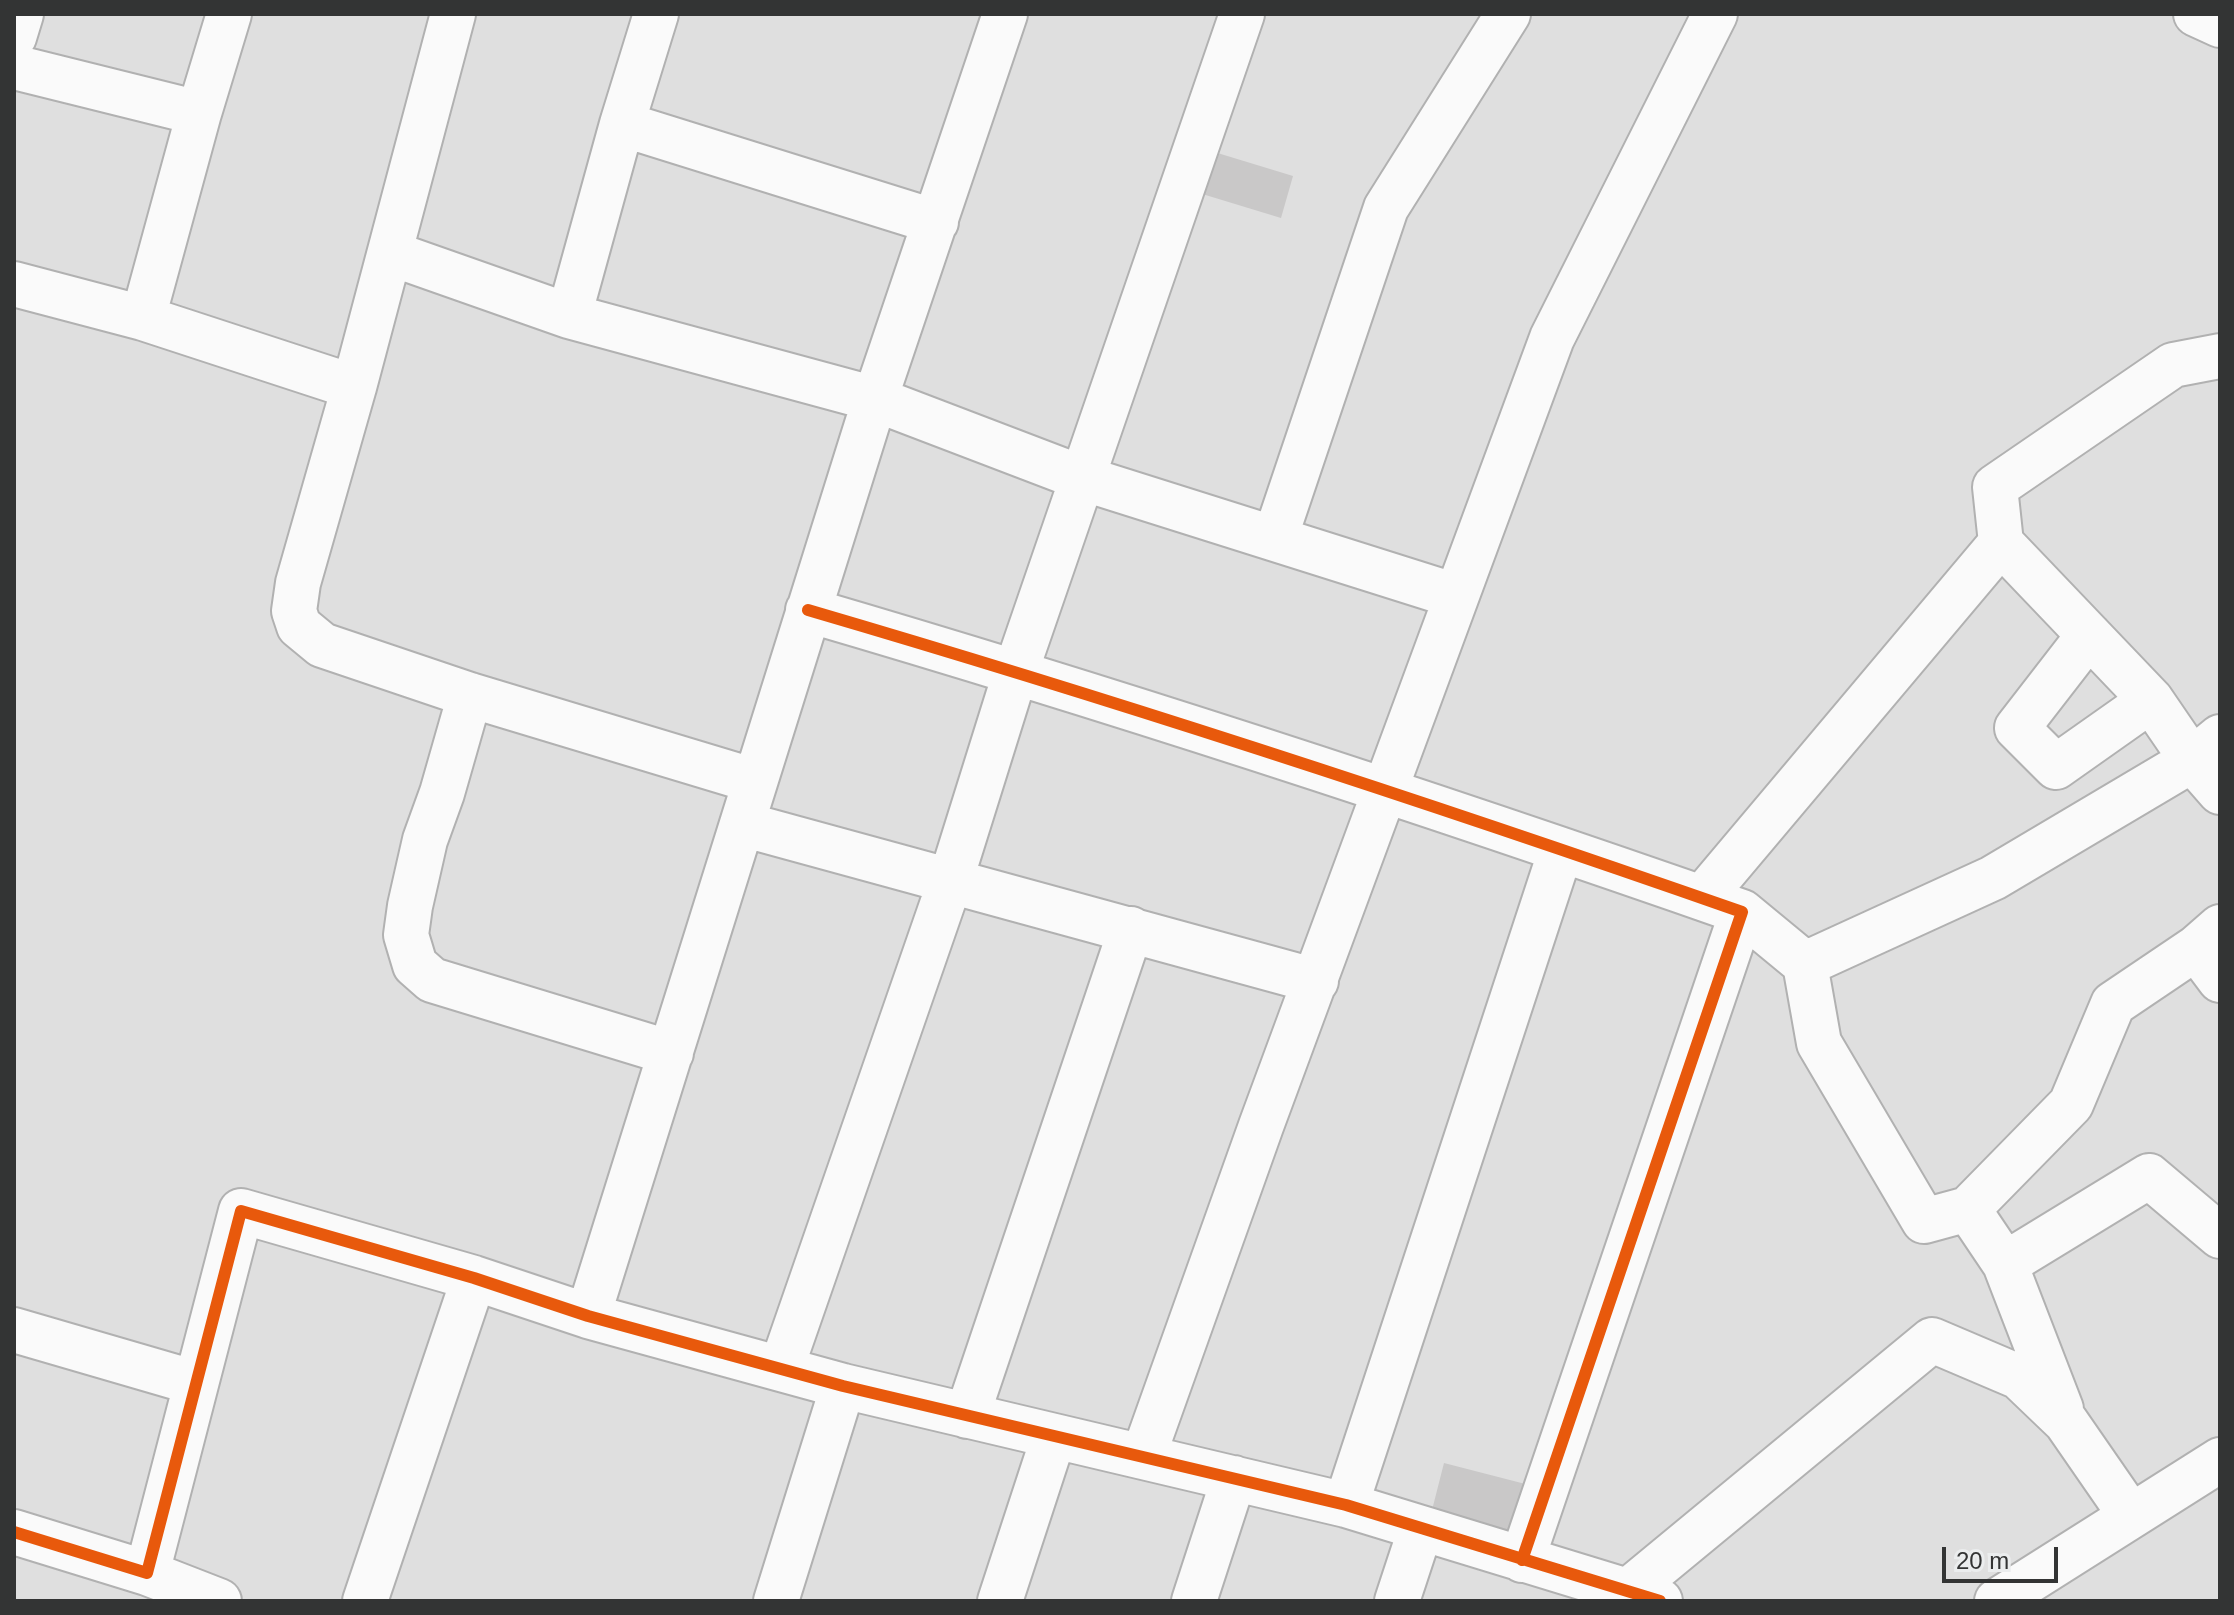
<!DOCTYPE html>
<html>
<head>
<meta charset="utf-8">
<style>
  body { margin:0 }
  #map { position:relative; width:2234px; height:1615px; overflow:hidden; background:#dfdfdf; font-family:Arial,sans-serif }
  canvas { display:block }
  .frame { position:absolute; inset:0; border:16px solid #333434; pointer-events:none }
  .scale { position:absolute; left:1942px; top:1547px; width:116px; height:36px; box-sizing:border-box; border:4px solid #333434; border-top:0; padding-left:10px; font-size:24px; line-height:28px; white-space:nowrap; color:#333434; -webkit-text-stroke:6px #ebedee; paint-order:stroke }
</style>
</head>
<body>
<div id="map">
<canvas width="2234" height="1615"></canvas>
<div class="frame"></div>
<div class="scale">20 m</div>
</div>
<script>
const context = document.querySelector('canvas').getContext('2d');
context.lineJoin = 'round';
function fill(path, color) {
  context.fillStyle = color;
  context.fill(path, 'evenodd');
}
function strokePath(path, color, width, dash) {
  context.strokeStyle = color;
  context.lineWidth = width;
  context.lineCap = dash ? 'butt' : 'round';
  context.setLineDash(dash || []);
  context.stroke(path);
}
const building = new Path2D(`
  M1211,151L1293,176L1281,218L1199,193Z
  M1444,1463L1537,1487L1524,1538L1431,1514Z`);
const minor = new Path2D(`
  M656,14L622,124L936,222
  M2196,14L2220,25
  M14,37L21,14
  M14,67L199,113L229,14
  M199,113L143,318L354,387L453,14
  M622,124L569,316L875,399L1082,478L1456,596
  M390,253L569,316
  M14,284L143,318
  M354,387L298,583L294,611L299,626L322,645L470,695L755,781
  M1275,538L1386,208L1508,14
  M2001,543L1995,487L2173,365L2220,356
  M808,610C1122,702 1433,804 1742,912L1522,1560
  M2089,635L2017,728L2056,767L2151,700
  M470,695L442,793L425,840L410,906L406,935L415,965L432,980L671,1053
  M742,824L1316,981
  M1702,898L2001,543L2151,700L2192,760L2220,737
  M1742,912L1805,964L1993,878L2192,760L2220,792
  M2196,948L2220,980
  M1805,964L1819,1043L1924,1221L1968,1209L2005,1264L2061,1409
  M1968,1209L2071,1104L2113,1004L2196,948L2220,927
  M2005,1264L2149,1176L2220,1236
  M588,1316L875,399L1005,14
  M14,1330L196,1383
  M781,1369L951,879L1016,671L1242,14
  M967,1416L1131,929
  M1143,1457L1261,1126L1552,338L1715,14
  M1346,1505L1561,850
  M14,1532L147,1573L241,1211L474,1278L588,1316L843,1386L1346,1505L1660,1601
  M147,1573L219,1601
  M365,1601L474,1278
  M776,1601L843,1386
  M1000,1601L1054,1436
  M1194,1601L1234,1478
  M1397,1601L1421,1528
  M1624,1601L1628,1591L1932,1340L2019,1377L2066,1422L2131,1516
  M1997,1601L2220,1460`);
const cycleway = new Path2D(`
  M808,610C1122,702 1433,804 1742,912L1522,1560
  M14,1532L147,1573L241,1211L474,1278L588,1316L843,1386L1346,1505L1660,1601`);
fill(building, '#c9c8c8');
strokePath(minor, '#b1b1b1', 48);
strokePath(minor, '#fafafa', 44);
strokePath(cycleway, '#e8590c', 12);
</script>
</body>
</html>
